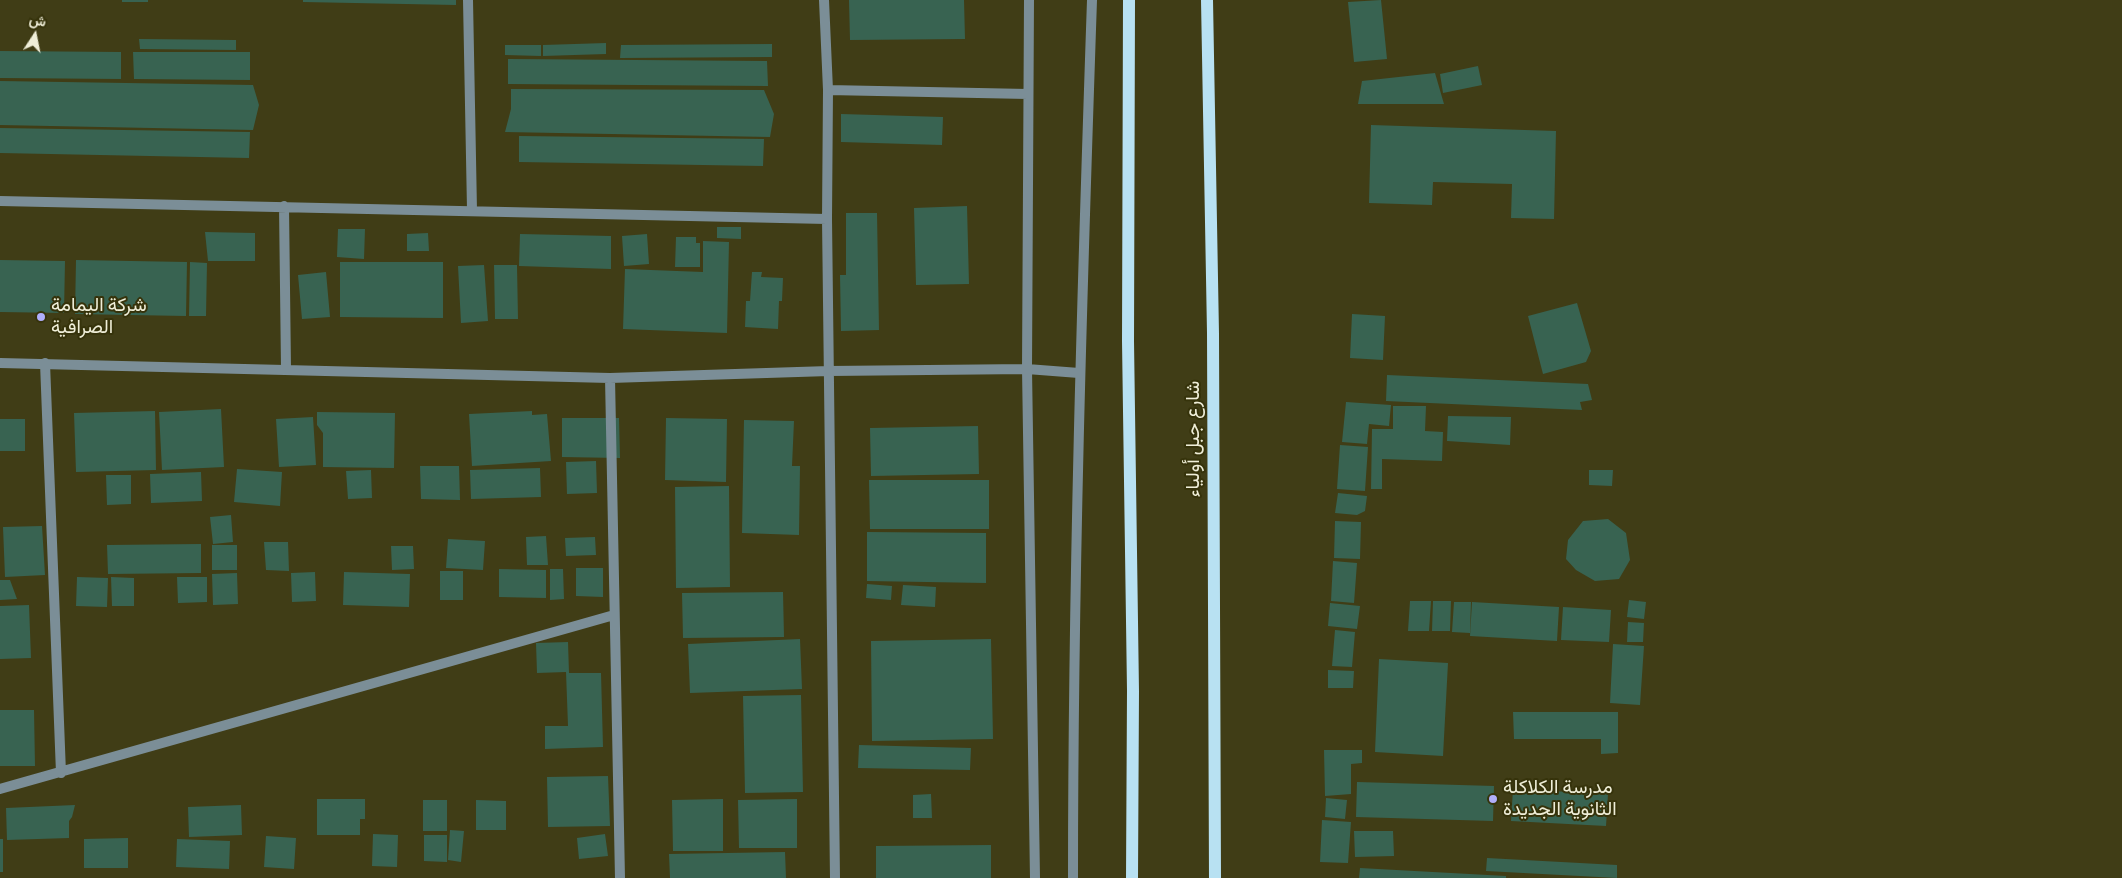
<!DOCTYPE html>
<html>
<head>
<meta charset="utf-8">
<style>
  body { margin:0 }
  #map { position:relative; width:2122px; height:878px; overflow:hidden; background:#403d16; font-family:"Titillium Web",Vazirmatn,sans-serif }
  canvas { display:block }
  .north { position:absolute; left:10px; top:10px; width:50px; height:50px; -webkit-text-stroke:4px #36330b; paint-order:stroke; rotate:11deg; font-size:14px; font-weight:700; line-height:20px; text-align:center; color:#efeed8 }
  .north::after { content:''; display:block; margin:auto; width:18px; height:22px; background:#efeed8; clip-path:polygon(50% 0,100% 100%,50% 72%,0 100%) }
</style>
</head>
<body>
<div id="map">
<canvas width="2122" height="878"></canvas>
<div class="north">ش</div>
</div>
<script>
const context = document.querySelector('canvas').getContext('2d');
context.lineJoin = 'round';
function fill(path, color) {
  context.fillStyle = color;
  context.fill(path, 'evenodd');
}
function strokePath(path, color, width, dash) {
  context.strokeStyle = color;
  context.lineWidth = width;
  context.lineCap = dash ? 'butt' : 'round';
  context.setLineDash(dash || []);
  context.stroke(path);
}
function write(font, color, halo, rows, align = 'center') {
  context.font = font + ' "Titillium Web",Vazirmatn,sans-serif';
  context.lineWidth = 4;
  context.setLineDash([]);
  context.textBaseline = 'middle';
  context.strokeStyle = halo;
  context.fillStyle = color;
  for (const [text, x, y, turn = 0] of rows) {
    context.save();
    context.translate(x, y);
    context.rotate((+turn || 0) * Math.PI / 180);
    context.textAlign = isNaN(turn) ? turn : align;
    if (halo) context.strokeText(text, 0, 0);
    context.fillText(text, 0, 0);
    context.restore();
  }
}
const building = new Path2D(`
  M122,0H148V2H122Z
  M303,0H456V5L303,2Z
  M849,0H964L965,39L850,40Z
  M1381,0L1387,59L1354,62L1348,2Z
  M139,39L236,40V50L140,49Z
  M606,43V54L543,56V45Z
  M772,44V57L620,58L621,45Z
  M505,45H541V56L505,55Z
  M0,51L121,52V79L0,78Z
  M133,52H250V80L134,79Z
  M508,59L767,61L768,86L508,84Z
  M1478,66L1482,85L1443,93L1440,74Z
  M1435,73L1444,104H1358L1362,81Z
  M0,81L253,85L259,105L253,130L0,125Z
  M511,89L764,90L774,114L770,137L505,132L511,109Z
  M841,114L943,117L942,145L841,142Z
  M1371,125L1556,131L1554,219L1511,218L1512,184L1433,182L1432,205L1369,203Z
  M0,128L250,132L249,158L0,153Z
  M519,136L764,139L763,166L519,162Z
  M967,206L969,284L916,285L914,208Z
  M846,213H877L879,330L841,331L840,275H846Z
  M717,227H741V239L717,238Z
  M338,229H365L364,259L337,257Z
  M205,232L255,233V261H208Z
  M428,233L429,251H407V234Z
  M520,234L611,236V269L519,266Z
  M647,234L649,264L624,266L622,236Z
  M676,237H696V243H700V267H675Z
  M703,241L729,242L727,333L623,329L625,269L703,272Z
  M0,260L65,261L64,313L0,312Z
  M76,260L187,262L186,316L75,314Z
  M190,262L207,263L206,316H189Z
  M340,262H443V318L340,317Z
  M484,265L488,321L461,323L458,266Z
  M494,265H517L518,319H495Z
  M326,272L330,317L302,319L298,275Z
  M752,272H762L761,277L783,278L782,301H779L778,329L745,327L746,301H750Z
  M1577,303L1591,351L1586,362L1543,374L1528,316Z
  M1352,314L1385,316L1383,360L1350,358Z
  M1387,375L1588,384L1592,400L1580,402L1582,410L1386,401Z
  M1346,402L1391,405L1389,426L1369,424L1367,444L1342,442Z
  M1393,406H1426L1425,431L1443,432L1442,461L1382,459V489H1371L1372,429H1393Z
  M221,409L224,467L162,470L159,412Z
  M155,411L156,470L76,472L74,413Z
  M532,411V415L547,414L551,461L472,466L469,414Z
  M317,412L395,413L394,468L323,467V433L317,425Z
  M1448,416L1511,417L1510,445L1447,441Z
  M313,417L316,465L279,467L276,419Z
  M562,418H619L620,458L562,457Z
  M666,418L727,419L726,482L665,480Z
  M0,419H25V451H0Z
  M744,420L794,421L792,466H800L799,535L742,533Z
  M978,426L979,474L871,476L870,428Z
  M1340,445L1368,447L1365,491L1337,489Z
  M596,461L597,493L567,494L566,462Z
  M420,466H459L460,500L421,499Z
  M540,468L541,497L471,499L470,470Z
  M237,469L282,472L280,506L234,502Z
  M371,470L372,498L348,499L346,471Z
  M1589,470H1613L1612,486L1589,485Z
  M201,472L202,501L151,503L150,474Z
  M106,475H131V504L107,505Z
  M869,480H989V529H870Z
  M729,486L730,587L676,588L675,487Z
  M1338,493L1367,496L1365,511L1357,515L1335,513Z
  M231,515L233,542L213,544L210,517Z
  M1608,519L1626,533L1630,560L1619,579L1595,581L1576,570L1566,559L1568,540L1583,521Z
  M1335,521L1361,522L1360,559L1334,558Z
  M42,526L45,575L5,577L3,527Z
  M867,532L986,533V583L867,581Z
  M546,536L548,565H527L526,537Z
  M595,537L596,555L566,556L565,538Z
  M448,539L485,541L483,570L446,568Z
  M264,542H288L289,571L266,570Z
  M201,544V573L108,574L107,545Z
  M212,545H237V570H212Z
  M391,546H413L414,569L392,570Z
  M1333,561L1357,563L1354,603L1331,601Z
  M576,568H603V597L576,596Z
  M499,569L546,570V598L499,597Z
  M550,569H563L564,599L550,600Z
  M440,571H463V600H440Z
  M315,572L316,601L292,602L291,573Z
  M344,572L410,574L409,607L343,605Z
  M237,573L238,604L213,605L212,574Z
  M77,577L108,578L107,607L76,606Z
  M111,577L134,578V606H112Z
  M177,577H207V602L178,603Z
  M0,580H10L17,599L0,600Z
  M867,584L892,586L891,600L866,598Z
  M903,585L936,587L935,607L901,605Z
  M783,592L784,637L683,638L682,593Z
  M1629,600L1646,602L1644,619L1627,617Z
  M1410,601H1431L1429,631H1408Z
  M1433,601H1451L1450,631H1432Z
  M1454,602H1471L1470,633L1452,632Z
  M1472,602L1559,607L1557,641L1470,636Z
  M1330,603L1360,606L1357,629L1328,626Z
  M29,605L31,658L0,659V606Z
  M1563,607L1611,610L1609,642L1561,640Z
  M1628,622L1644,623L1643,642H1627Z
  M1335,630L1355,632L1352,667L1332,666Z
  M800,639L802,689L690,693L688,644Z
  M991,639L993,739L872,741L871,641Z
  M568,642L569,673H601L603,747L545,749V726H568L566,672L537,673L536,643Z
  M1613,644L1644,646L1640,705L1610,703Z
  M1379,659L1448,663L1443,756L1375,752Z
  M1328,670L1354,671L1353,688H1328Z
  M801,695L803,792L745,793L743,696Z
  M0,710H34L35,766H0Z
  M1513,712H1618V753L1601,754V739H1514Z
  M859,745L971,748L970,770L858,768Z
  M1324,750H1362V763L1351,764V794L1325,796Z
  M608,776L610,826L548,827L547,777Z
  M1357,782L1494,786L1493,821L1356,817Z
  M1513,789L1608,794L1606,826L1511,821Z
  M931,794L932,818H913V795Z
  M1326,798L1347,800L1345,819L1325,817Z
  M317,799H365V819H360V835H317Z
  M723,799V851H673L672,800Z
  M797,799V848H739L738,800Z
  M423,800H447V831H423Z
  M476,800L506,801V830H476Z
  M75,805L72,817L69,821V838L7,840L6,808Z
  M241,805L242,835L189,837L188,807Z
  M1322,820L1351,822L1348,863L1320,862Z
  M450,830L464,831L461,862L448,860Z
  M1354,831H1393L1394,856L1355,857Z
  M373,834L398,835L397,867L372,866Z
  M605,834L608,856L579,859L577,838Z
  M424,835H447V862L424,861Z
  M266,836L296,838L294,869L264,867Z
  M128,838V868H84V839Z
  M0,839H3V872H0Z
  M177,839L230,841L229,869L176,867Z
  M991,845V878H876V846Z
  M785,852L786,878H670L669,854Z
  M1487,858L1617,865V878L1486,871Z
  M1360,868L1506,876V878H1359Z`);
const minor = new Path2D(`
  M468,0L472,210
  M824,0L828,90L827,219L835,878
  M1029,0L1027,369L1035,878
  M828,90L1028,94
  M0,201L827,219
  M284,206L286,369
  M0,363L610,378L829,371L1027,369L1079,373
  M45,363L61,773
  M610,378L620,878
  M0,789L614,615
  M1073,878C1073,585 1082,293 1092,0`);
const primary = new Path2D(`
  M1129,0L1128,341L1133,691L1132,878
  M1207,0L1213,333L1215,878`);
const markers = [
  [41,317,5,"#b0aefa"],
  [1493,799,5,"#b0aefa"]
];
const poiNames = [
  ["شركة اليمامة",51,306],
  ["الصرافية",51,328],
  ["مدرسة الكلاكلة",1503,788],
  ["الثانوية الجديدة",1503,810]
];
const streetNames = [
  ["شارع جبل أولياء",1194,439,-90]
];
fill(building, '#386351');
strokePath(minor, '#7b8e97', 10);
strokePath(primary, '#b8e1f2', 12);
for (const [x, y, r, color] of markers) {
  const dot = new Path2D();
  dot.arc(x, y, r, 0, 2 * Math.PI);
  context.fillStyle = color;
  context.fill(dot);
  strokePath(dot, '#36330b', 2);
}
write('19px', '#efeed8', '#36330b', poiNames, 'left');
write('19px', '#efeed8', '#36330b', streetNames);
</script>
</body>
</html>
